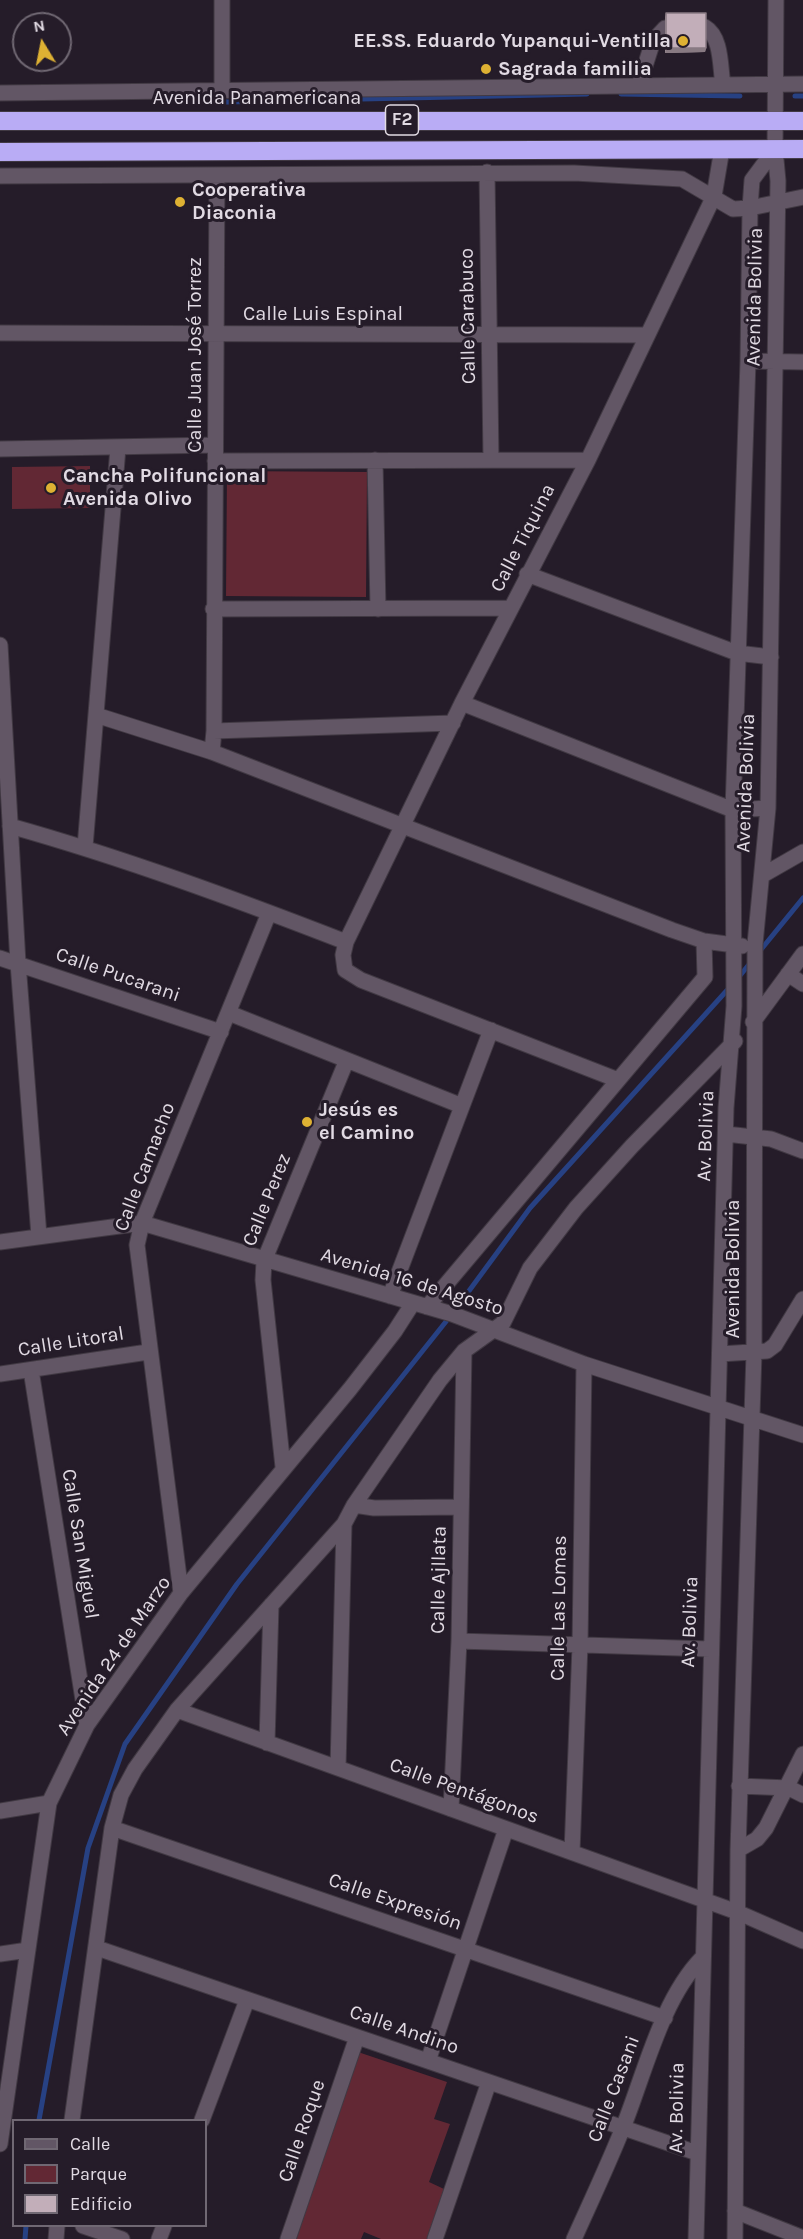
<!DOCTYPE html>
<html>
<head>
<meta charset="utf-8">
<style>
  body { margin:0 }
  #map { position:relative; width:803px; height:2239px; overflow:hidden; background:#251c29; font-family:Karla,sans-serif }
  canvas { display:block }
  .legend { position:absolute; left:12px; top:2119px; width:195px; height:108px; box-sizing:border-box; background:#251c29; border:2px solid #706873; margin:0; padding:8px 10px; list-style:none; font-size:18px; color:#e1dae3 }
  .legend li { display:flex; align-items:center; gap:12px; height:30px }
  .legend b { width:30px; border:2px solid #706873 }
  .north { position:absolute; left:12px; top:12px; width:60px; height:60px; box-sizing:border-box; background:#251c29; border:2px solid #706873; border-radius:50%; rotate:350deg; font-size:16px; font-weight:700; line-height:24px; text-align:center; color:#e1dae3 }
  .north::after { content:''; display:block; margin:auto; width:21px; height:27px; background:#deb133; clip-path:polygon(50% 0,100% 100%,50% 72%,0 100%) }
</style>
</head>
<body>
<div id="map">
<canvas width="803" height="2239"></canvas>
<ul class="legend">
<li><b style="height:8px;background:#625665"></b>Calle</li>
<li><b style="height:16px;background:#622834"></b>Parque</li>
<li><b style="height:16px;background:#c2aeb9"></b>Edificio</li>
</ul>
<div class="north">N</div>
</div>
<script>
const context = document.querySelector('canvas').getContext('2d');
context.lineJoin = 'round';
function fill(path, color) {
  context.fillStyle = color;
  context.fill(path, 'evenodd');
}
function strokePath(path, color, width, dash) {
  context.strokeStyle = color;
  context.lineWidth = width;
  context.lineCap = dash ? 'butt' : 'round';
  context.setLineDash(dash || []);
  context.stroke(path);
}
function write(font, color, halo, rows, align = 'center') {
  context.font = font + ' Karla,sans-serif';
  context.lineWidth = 6;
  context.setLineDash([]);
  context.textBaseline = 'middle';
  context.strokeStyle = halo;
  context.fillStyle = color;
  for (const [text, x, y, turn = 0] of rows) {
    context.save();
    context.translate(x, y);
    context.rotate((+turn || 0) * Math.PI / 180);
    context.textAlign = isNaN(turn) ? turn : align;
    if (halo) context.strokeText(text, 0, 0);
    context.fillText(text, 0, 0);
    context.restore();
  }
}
const green = new Path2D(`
  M90,466V508L12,509V467Z
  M227,471L367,472L366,597L226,596Z
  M358,2052L447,2082L434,2119L450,2124L429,2182L444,2189L428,2239H381L364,2232L361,2239H292Z`);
const stream = new Path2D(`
  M621,94L740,96
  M795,96H803
  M200,97L227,102L587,94
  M759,952L803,898
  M738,978L751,962
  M39,2120L88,1848L125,1744L237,1584L452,1314L530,1208L730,987
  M25,2239L26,2226`);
const minor = new Path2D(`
  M222,0V90
  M705,27C722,37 720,67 723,85
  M639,85L653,41L665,28
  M0,93L803,84
  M487,172L491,460
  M0,176L574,173L682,179L733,209L750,208L803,197
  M0,333L645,335
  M748,361L803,362
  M0,449L215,445
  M375,460L378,609
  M215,461L588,460
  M527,574L737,653L771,657
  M213,609L511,608
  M0,645L18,963L39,1236
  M462,703L733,810L768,808
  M96,715L212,752L672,930L704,941L742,946
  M214,731L453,723
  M212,752L214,731L217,175
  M10,826C124,858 235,899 346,942
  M85,847L118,448
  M763,875L803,852
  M0,958L221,1032
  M788,974L803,984
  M229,1013L462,1106
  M753,1022L803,954
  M618,1080L361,980L345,970L343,955L346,942L462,703L588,460L714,196L722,149
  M726,1134L771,1139L803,1151
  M0,1242L142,1223L452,1314L584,1364L803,1435
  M390,1296L491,1030
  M427,1307L705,977L704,941
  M720,1354L767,1351L775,1345L803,1299
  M31,1370L87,1725
  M0,1374L148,1352
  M283,1467L263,1280L264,1261L346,1062
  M354,1505L374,1508L461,1507
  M181,1593L137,1245L142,1223L269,913
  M459,1641L710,1649
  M177,1710L737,1912L803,1941
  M267,1743L271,1605
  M338,1768L344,1524
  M739,1786L789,1788L803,1795
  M451,1809L459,1641L464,1351
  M0,1811L49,1803
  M112,1828L665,2018
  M738,1850L757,1839L766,1828L803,1754
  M572,1852L580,1645L584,1364
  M97,1948L697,2153
  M0,1954L28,1950
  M428,2061L506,1829
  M72,2120L112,1828L121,1795L135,1769L177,1710L344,1524L354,1505L440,1380L464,1351L503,1323L530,1268L576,1208L632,1146L735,1041
  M202,2120L247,2000
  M0,2144L49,1803L87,1725L181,1593L350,1389L395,1331L413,1303
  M735,2211L803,2238
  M83,2226L122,2239
  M56,2239L57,2226
  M159,2239L164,2226
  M288,2239L357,2037
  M435,2239L489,2082
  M574,2239C591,2201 609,2163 624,2125C645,2072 662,1999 702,1958
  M696,2239L726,1108L734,1006L733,810L748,361L750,208L752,180L775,149
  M735,2239L738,1850L754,1353L755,944L768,808L778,181L775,149L776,0`);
const highway = new Path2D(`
  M0,121H803
  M0,152L803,149`);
const wall = new Path2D(`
  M666,13L706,48L705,52L665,53V17Z`);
const shadedWall = new Path2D(`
  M666,48H706L705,52L665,53Z`);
const building = new Path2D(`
  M666,13H706V48H666Z`);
const markers = [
  [683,41,6,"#deb133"],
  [486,69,6,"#deb133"],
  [180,202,6,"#deb133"],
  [51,488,6,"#deb133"],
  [307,1122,6,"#deb133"]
];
const shields = [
  [402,120,33]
];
const shieldNames = [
  ["F2",402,120]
];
const poiNames = [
  ["EE.SS. Eduardo Yupanqui-Ventilla",671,41,"right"],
  ["Sagrada familia",498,69],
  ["Cooperativa",192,190],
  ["Diaconia",192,213],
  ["Cancha Polifuncional",63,476],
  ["Avenida Olivo",63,499],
  ["Jesús es",319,1110],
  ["el Camino",319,1133]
];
const streetNames = [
  ["Avenida Panamericana",257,98],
  ["Avenida Bolivia",755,297,-89],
  ["Calle Luis Espinal",323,314],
  ["Calle Carabuco",468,316,-91],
  ["Calle Juan José Torrez",195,355,-90],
  ["Calle Tiquina",523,538,-63],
  ["Avenida Bolivia",746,783,-88],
  ["Calle Pucarani",118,975,19],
  ["Av. Bolivia",706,1136,-88],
  ["Calle Camacho",145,1167,-69],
  ["Calle Perez",267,1200,-68],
  ["Avenida Bolivia",733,1269,-90],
  ["Avenida 16 de Agosto",412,1282,17],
  ["Calle Litoral",71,1342,-9],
  ["Calle San Miguel",80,1544,81],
  ["Calle Ajllata",439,1580,-89],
  ["Calle Las Lomas",559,1608,-89],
  ["Av. Bolivia",690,1622,-88],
  ["Avenida 24 de Marzo",114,1656,-56],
  ["Calle Pentágonos",464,1791,20],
  ["Calle Expresión",395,1902,19],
  ["Calle Andino",404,2030,19],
  ["Calle Casani",614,2089,-69],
  ["Av. Bolivia",677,2108,-89],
  ["Calle Roque",302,2131,-71]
];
fill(green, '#622834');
strokePath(stream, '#274183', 5);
strokePath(minor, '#413943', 17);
strokePath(highway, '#413943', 20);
strokePath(minor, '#625665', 15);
strokePath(highway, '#b9acf5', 18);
fill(wall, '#a7969f');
fill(shadedWall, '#887a82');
fill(building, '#c2aeb9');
strokePath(building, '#887a82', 1.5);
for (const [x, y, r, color] of markers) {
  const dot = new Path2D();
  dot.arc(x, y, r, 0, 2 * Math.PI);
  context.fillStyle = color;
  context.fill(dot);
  strokePath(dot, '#251c29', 2);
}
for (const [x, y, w] of shields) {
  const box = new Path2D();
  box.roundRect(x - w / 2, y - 15, w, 30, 4.5);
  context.fillStyle = '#251c29';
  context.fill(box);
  strokePath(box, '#e1dae3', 1.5);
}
write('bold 18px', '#e1dae3', null, shieldNames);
write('bold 20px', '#e1dae3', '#251c29', poiNames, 'left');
write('20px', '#e1dae3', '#251c29', streetNames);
</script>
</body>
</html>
